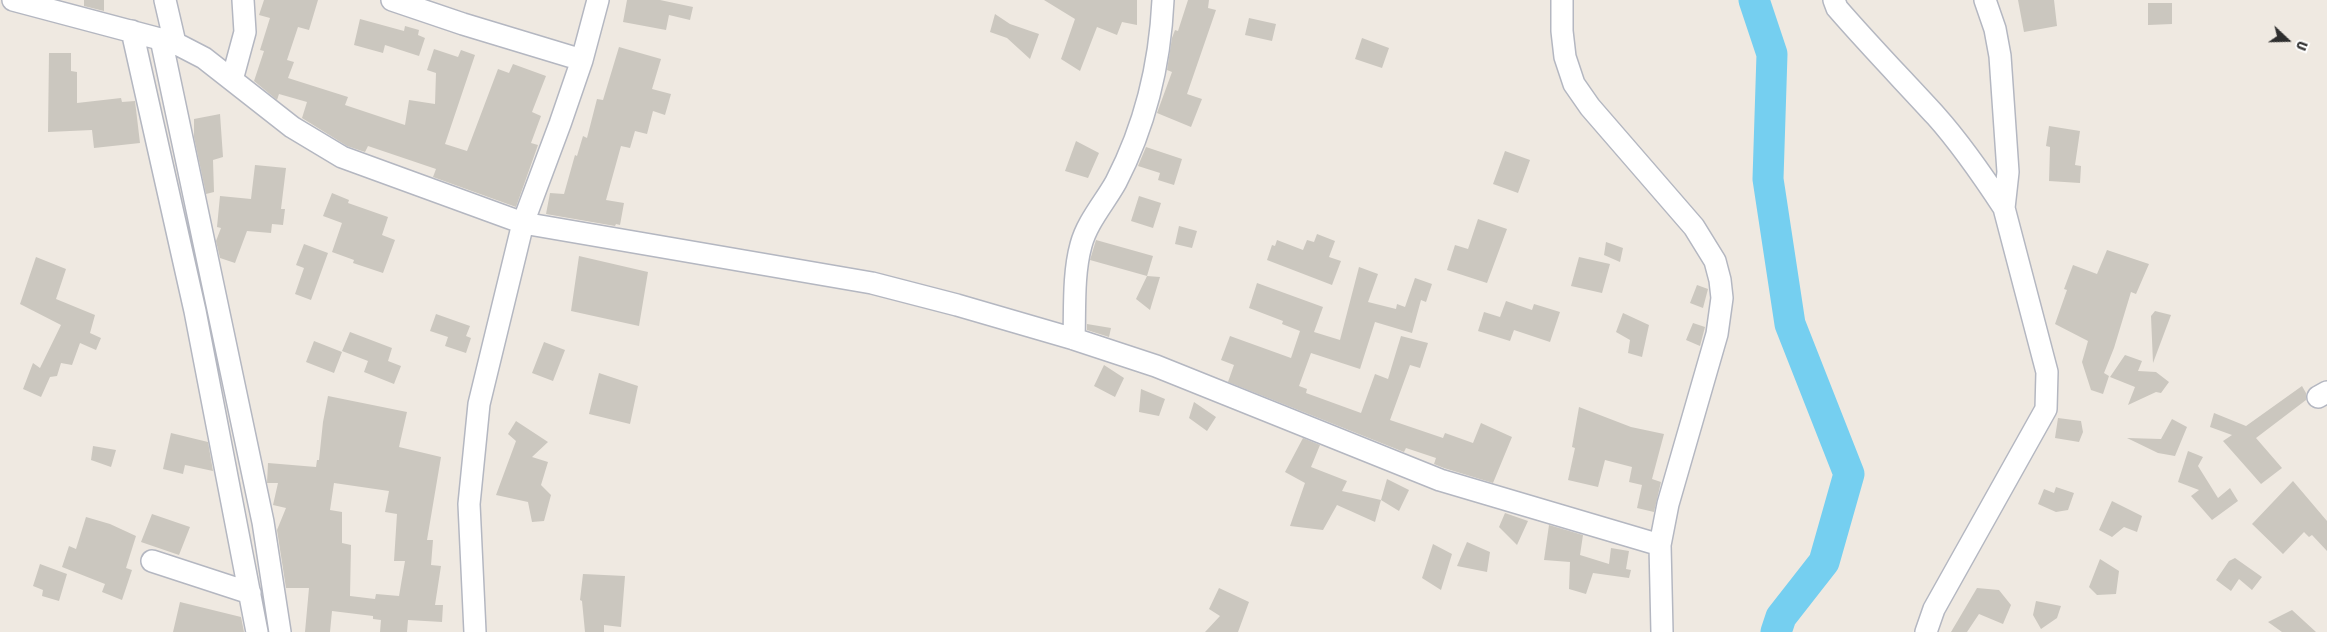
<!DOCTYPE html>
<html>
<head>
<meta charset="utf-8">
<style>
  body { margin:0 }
  #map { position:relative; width:2327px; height:632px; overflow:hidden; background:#efe9e1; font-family:"Fira Sans Condensed",sans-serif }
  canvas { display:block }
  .north { position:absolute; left:2262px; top:15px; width:50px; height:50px; -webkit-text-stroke:4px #fff; paint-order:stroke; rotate:111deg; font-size:14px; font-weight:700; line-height:20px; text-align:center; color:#2e2e2e }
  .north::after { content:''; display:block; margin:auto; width:18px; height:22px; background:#2e2e2e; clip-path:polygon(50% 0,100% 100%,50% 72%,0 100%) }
</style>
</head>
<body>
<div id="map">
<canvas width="2327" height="632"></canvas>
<div class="north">U</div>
</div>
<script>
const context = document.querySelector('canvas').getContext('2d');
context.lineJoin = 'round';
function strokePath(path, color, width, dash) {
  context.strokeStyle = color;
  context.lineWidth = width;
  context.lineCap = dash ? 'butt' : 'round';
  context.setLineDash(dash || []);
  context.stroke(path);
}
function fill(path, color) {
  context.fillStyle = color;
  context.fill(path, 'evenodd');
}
const river = new Path2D(`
  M1754,0L1772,54L1768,179L1790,324L1849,474L1824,562L1781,617L1776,632`);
const building = new Path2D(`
  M84,0H104V11L84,6Z
  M264,0H318L309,30L298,27L287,60L294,62L288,78L348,97L345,105L405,125L409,100L435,104L436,73L427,70L434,49L458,57L461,50L475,55L445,144L467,151L498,69L509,73L513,64L546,76L532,112L541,116L531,143L538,145L516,207L433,177L436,169L368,146L365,152L347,146L302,118L307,102L279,94L277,100L254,81L264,51L260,50L270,18L259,15Z
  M627,0H660L693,7L690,20L669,15L666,30L623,22Z
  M1044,0H1137V25L1122,22L1117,35L1097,27L1080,71L1061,59L1075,19Z
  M1188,0H1209L1208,8L1216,10L1187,94L1202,99L1191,127L1157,113L1172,72L1167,70L1172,38L1175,30L1178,31Z
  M2018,0H2054L2057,26L2024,32Z
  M2148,3H2172V24L2148,25Z
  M995,14L1010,24L1039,34L1030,59L1007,38L990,32Z
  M1249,18L1276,24L1272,41L1245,35Z
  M360,19L404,31L405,26L419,30L418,35L425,38L419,56L385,45L383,53L354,45Z
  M1362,38L1389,48L1382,68L1355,59Z
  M619,47L661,59L652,89L671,94L665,115L653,111L647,134L635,131L630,148L621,146L606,200L624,203L620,225L616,224L615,226L546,214L550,193L564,194L575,155L577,156L583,136L587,138L597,99L603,100Z
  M49,53H71V71L77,72V103L121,98L122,102L135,101L140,143L94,148L92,130L48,132Z
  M220,114L223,157L213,160L214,192L206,194L194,137V119Z
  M2049,126L2080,131L2075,165L2081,166L2080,183L2049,181L2050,147L2046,146Z
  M1076,141L1099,153L1088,178L1065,171Z
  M1146,147L1182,159L1174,185L1158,180L1160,173L1138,166Z
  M1505,151L1530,160L1518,193L1493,184Z
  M255,165L286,168L281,209H285L283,225L272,224L271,233L247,231L235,263L220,258L216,241L221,228L217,227L220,196L251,199Z
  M332,193L349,200L348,203L388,217L382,235L395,240L383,273L353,263L354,260L332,252L342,223L323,216Z
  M1139,196L1161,203L1153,228L1131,221Z
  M1478,219L1507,229L1487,283L1447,270L1455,245L1468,249Z
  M1179,226L1197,231L1192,248L1175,244Z
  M1317,234L1335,241L1329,257L1341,261L1332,285L1267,260L1272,245L1275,246L1277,240L1303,250L1307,240L1314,242Z
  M1096,240L1153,256L1147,276L1090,260Z
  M1606,242L1623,248L1620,262L1604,255Z
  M304,244L328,253L311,300L295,294L304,268L296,265Z
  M2107,250L2149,264L2136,294L2131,292L2114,348L2104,373L2109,376L2103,394L2091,390L2082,362L2088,341L2055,324L2067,290L2064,289L2073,265L2097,274Z
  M579,256L648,272L639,326L571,311Z
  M36,257L66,269L56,299L95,315L90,333L101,338L96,350L80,343L72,365L61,363L57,376L50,377L41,397L23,389L33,363L40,368L61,325L20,304Z
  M1579,257L1610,264L1602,293L1571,286Z
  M1359,267L1378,274L1368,302L1396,309L1397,304L1405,307L1415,278L1432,284L1426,302L1421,300L1412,333L1375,322L1360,369L1311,353L1299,386L1307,389L1306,393L1361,413L1375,374L1388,379L1401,336L1428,343L1420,368L1410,365L1390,420L1443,438L1445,433L1473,443L1481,423L1512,437L1493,483L1444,468L1434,464L1436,458L1406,448L1404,452L1228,382L1234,365L1221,360L1230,336L1291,358L1300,331L1282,324L1283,321L1249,308L1257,283L1323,307L1314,332L1340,340Z
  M1147,276L1160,277L1150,310L1136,299Z
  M1697,285L1708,289L1703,308L1690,303Z
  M1506,301L1532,310L1534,304L1560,312L1550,342L1514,330L1510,341L1478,331L1484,312L1500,317Z
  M2155,311L2171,315L2153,363L2151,316Z
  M1623,313L1649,325L1642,357L1628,353L1630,340L1616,332Z
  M436,314L470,326L466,336L471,338L466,353L445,346L448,337L430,331Z
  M1693,323L1705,327L1700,346L1686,340Z
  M1087,324L1111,328L1109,337L1087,330Z
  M350,332L392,348L388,361L401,366L394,384L364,372L368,361L342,351Z
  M314,341L342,352L334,373L306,362Z
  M544,342L565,350L553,381L532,373Z
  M2125,355L2142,361L2138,371L2156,372L2169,382L2161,393L2156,392L2128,405L2135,387L2110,377Z
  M1104,365L1124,378L1115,397L1094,386Z
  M599,373L638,386L630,424L589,414Z
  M2302,386L2306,393V400L2256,438L2282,468L2261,484L2223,441L2232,435L2210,427L2214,413L2246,426Z
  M1141,389L1165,399L1159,416L1139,412Z
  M328,396L407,412L399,447L441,457L427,540H433L431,565L441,566L435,605H443L442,622L408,620L407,632H380L381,620L373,619V616L332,611L330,632H305L309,588H286L277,530L286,508L273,505L278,483H267L268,463L316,467L317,460H319L323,422ZM334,483L389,491L385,512L397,514L394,561H405L399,596L376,594L375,599L350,596L351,545L342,543V512L330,510Z
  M1194,402L1216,417L1207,431L1189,418Z
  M1579,407L1631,427L1664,434L1652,479L1661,482L1654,512L1637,508L1642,485L1629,482L1632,467L1605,460L1598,487L1568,480L1575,448L1572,447Z
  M2058,418L2081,421L2083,432L2079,442L2055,438Z
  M2172,419L2187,427L2175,456L2158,453L2127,438L2161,439Z
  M516,421L548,442L532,457L548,462L541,485L551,495L544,521L532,522L528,502L496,495L516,441L508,434Z
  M171,433L208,442L213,471L185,465L183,474L163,469Z
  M1303,438L1320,445L1311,467L1347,481L1342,491L1381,500L1375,522L1337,505L1323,530L1290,526L1305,483L1285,472Z
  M93,446L116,450L111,467L91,460Z
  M2188,451L2203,457L2198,466L2218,498L2230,488L2238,501L2212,520L2191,496L2199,490L2178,482Z
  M1387,479L1409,490L1399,511L1381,500Z
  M2293,481L2327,521V551L2312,535L2309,537L2304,532L2283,554L2252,524Z
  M2056,487L2074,493L2068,510L2056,512L2038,504L2044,489L2054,493Z
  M2112,501L2142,516L2137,532L2124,527L2112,537L2099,530Z
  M1505,513L1528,521L1517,545L1499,527Z
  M152,514L190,527L179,555L141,542Z
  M86,517L110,524L136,536L126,568L132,570L122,600L102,592L105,584L62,567L69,546L76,549Z
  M1549,525L1583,535L1580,555L1609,564L1611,548L1629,551L1626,569L1631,570L1629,578L1593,573L1586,594L1569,589L1570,562L1544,560Z
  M1467,542L1490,552L1487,572L1457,566Z
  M1433,544L1452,554L1441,590L1422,578Z
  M2235,558L2262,577L2252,590L2239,579L2231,591L2216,580L2229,561Z
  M2100,559L2119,571L2116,594L2097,595L2089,587Z
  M40,564L67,574L59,601L42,596L43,590L33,586Z
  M583,574L625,576L621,627L604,625V632H585L582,601L580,600Z
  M1219,588L1249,602L1238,632H1205L1220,616L1209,609Z
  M1977,588L1999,590L2011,605L2003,624L1979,614L1967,632H1951Z
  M2036,601L2061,606L2057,618L2041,629L2033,615Z
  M180,602L241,617L244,632H173Z
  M2292,610L2316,632H2282L2268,622Z`);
const minor = new Path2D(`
  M13,0L175,43L204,58L292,127L342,157L523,223L872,283L957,305L1074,339L1156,366L1440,480L1660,545
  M165,0L175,43
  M392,0L463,24L582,60
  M1562,0V31L1565,57L1574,84L1590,107L1694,227L1715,261L1720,280L1722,298L1717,334L1668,504L1660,545L1662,632
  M1834,0L1837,8C1869,45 1903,80 1936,116C1961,144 1983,176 2004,208
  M132,31L195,311L257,632
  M161,39L263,522L280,632
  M232,80L245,32L243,0
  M1074,339C1075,309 1073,274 1081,245C1087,222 1105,202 1116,182C1146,124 1160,65 1163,0
  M2318,397L2327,392
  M152,561L250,593
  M475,632L469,504L479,404L523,223L560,124L582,60L598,0
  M1926,632L1934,609L2046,409L2047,372L2004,208L2008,172L2000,56L1995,29L1985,0`);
strokePath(river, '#75cff0', 31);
fill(building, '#cbc7bf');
strokePath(minor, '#b4b7c1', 24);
strokePath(minor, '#fff', 21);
</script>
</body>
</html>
